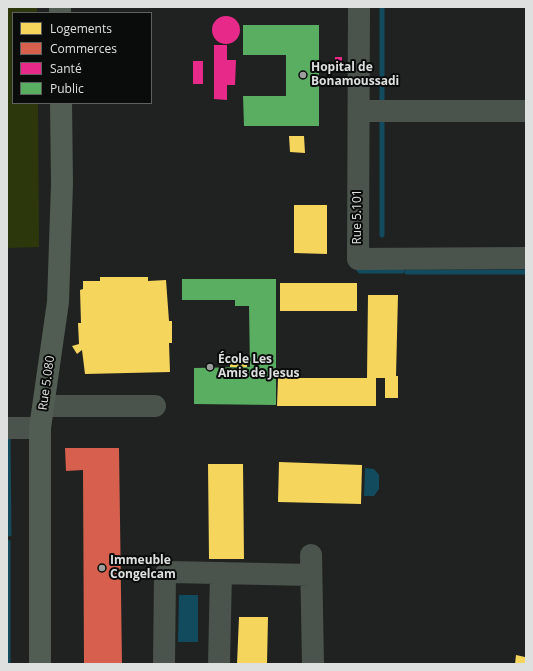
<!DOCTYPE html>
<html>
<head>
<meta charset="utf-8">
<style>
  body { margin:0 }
  #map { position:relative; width:533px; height:671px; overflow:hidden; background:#202221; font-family:"Open Sans",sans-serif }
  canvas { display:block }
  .frame { position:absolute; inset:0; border:8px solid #dee0e0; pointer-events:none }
  .legend { position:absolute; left:12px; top:12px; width:140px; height:92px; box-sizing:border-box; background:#0a0c0b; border:1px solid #5f6160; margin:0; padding:5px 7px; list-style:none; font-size:12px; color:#dee0e0 }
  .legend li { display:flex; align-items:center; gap:8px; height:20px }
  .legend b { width:20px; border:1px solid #5f6160 }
</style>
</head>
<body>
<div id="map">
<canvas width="533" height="671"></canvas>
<div class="frame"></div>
<ul class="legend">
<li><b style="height:11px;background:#f6d55c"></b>Logements</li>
<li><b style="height:11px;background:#d6604d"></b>Commerces</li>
<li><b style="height:11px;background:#e7298a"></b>Santé</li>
<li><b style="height:11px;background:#5aae61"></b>Public</li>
</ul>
</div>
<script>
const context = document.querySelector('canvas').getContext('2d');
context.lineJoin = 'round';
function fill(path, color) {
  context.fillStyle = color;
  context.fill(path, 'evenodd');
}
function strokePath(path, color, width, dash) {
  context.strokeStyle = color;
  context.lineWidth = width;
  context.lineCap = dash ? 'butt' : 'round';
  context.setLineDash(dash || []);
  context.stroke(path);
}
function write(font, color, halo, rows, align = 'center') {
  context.font = font + ' "Open Sans",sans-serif';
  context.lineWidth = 4;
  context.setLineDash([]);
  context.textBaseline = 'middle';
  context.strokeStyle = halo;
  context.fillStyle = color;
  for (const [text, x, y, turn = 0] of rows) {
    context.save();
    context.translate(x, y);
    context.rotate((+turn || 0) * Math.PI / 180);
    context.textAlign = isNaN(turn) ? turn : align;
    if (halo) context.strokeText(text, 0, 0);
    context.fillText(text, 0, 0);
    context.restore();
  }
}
const green = new Path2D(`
  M7,7H37V13H13V103H38L39,247L7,248Z`);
const water = new Path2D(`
  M365,468L374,469L379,475V489L374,496H364Z
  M179,595H198V642H178Z`);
const homes = new Path2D(`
  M289,136H304L305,153L290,152Z
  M294,205H327V254L294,253Z
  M100,277H148V281L166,280L169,321H172V343H169L170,372L85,374L82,350L77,354L72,346L79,344L78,323H81L80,290L83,289V281H100Z
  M280,283H357V311H280Z
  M368,295H398L396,376H398V398H385V378H376V406H277L278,378H367Z
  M230,364H247V367H230Z
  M279,462L362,465L361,504L278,502Z
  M208,464H243L244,559H209Z
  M239,617H268L267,664H237Z
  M516,655L525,657L526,664H515Z`);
const shops = new Path2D(`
  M65,448H119L122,664H84L83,470L66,471Z`);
const health = new Path2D(`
  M212 30a14 14 0 1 1 28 0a14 14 0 1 1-28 0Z
  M214,45H227V60H236L235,85H227V100L214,99Z
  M335,57H342V68H335Z
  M193,61H203V84H193Z`);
const public = new Path2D(`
  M243,25H319V126H244L243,96H286V55H243Z
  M182,279H276V405L194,404V368L250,367L249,306H235V300H182Z`);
const stream = new Path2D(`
  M382,7V106
  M382,235V116
  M356,266L360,271H402
  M407,272H526
  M8,433L9,534
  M8,542V664`);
const minor = new Path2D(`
  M359,7L358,259L526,258
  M359,111H526
  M44,406H155
  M7,428H40
  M311,555L313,664
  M164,664L165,575L170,572L311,575
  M219,664L221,573`);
const major = new Path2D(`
  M60,7V13
  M40,664V428L58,302L62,184L61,103`);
const markers = [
  [303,75,4,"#9c9e9d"],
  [210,367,4,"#9c9e9d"],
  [102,568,4,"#9c9e9d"]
];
const poiNames = [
  ["Hopital de",311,68],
  ["Bonamoussadi",311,82],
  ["École Les",218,360],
  ["Amis de Jesus",218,374],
  ["Immeuble",110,561],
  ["Congelcam",110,575]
];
const streetNames = [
  ["Rue 5.101",358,217,-90],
  ["Rue 5.080",47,383,-82]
];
fill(green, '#2c380b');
fill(water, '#124b5d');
fill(homes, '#f6d55c');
fill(shops, '#d6604d');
fill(health, '#e7298a');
fill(public, '#5aae61');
strokePath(stream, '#124b5d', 5);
strokePath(minor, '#4a534c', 22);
strokePath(major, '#515d53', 22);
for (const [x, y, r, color] of markers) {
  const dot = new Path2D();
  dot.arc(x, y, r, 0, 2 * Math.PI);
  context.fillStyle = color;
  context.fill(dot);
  strokePath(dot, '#0a0c0b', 1.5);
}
write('bold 12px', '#dee0e0', '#0a0c0b', poiNames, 'left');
write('12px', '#dee0e0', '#0a0c0b', streetNames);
</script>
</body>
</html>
